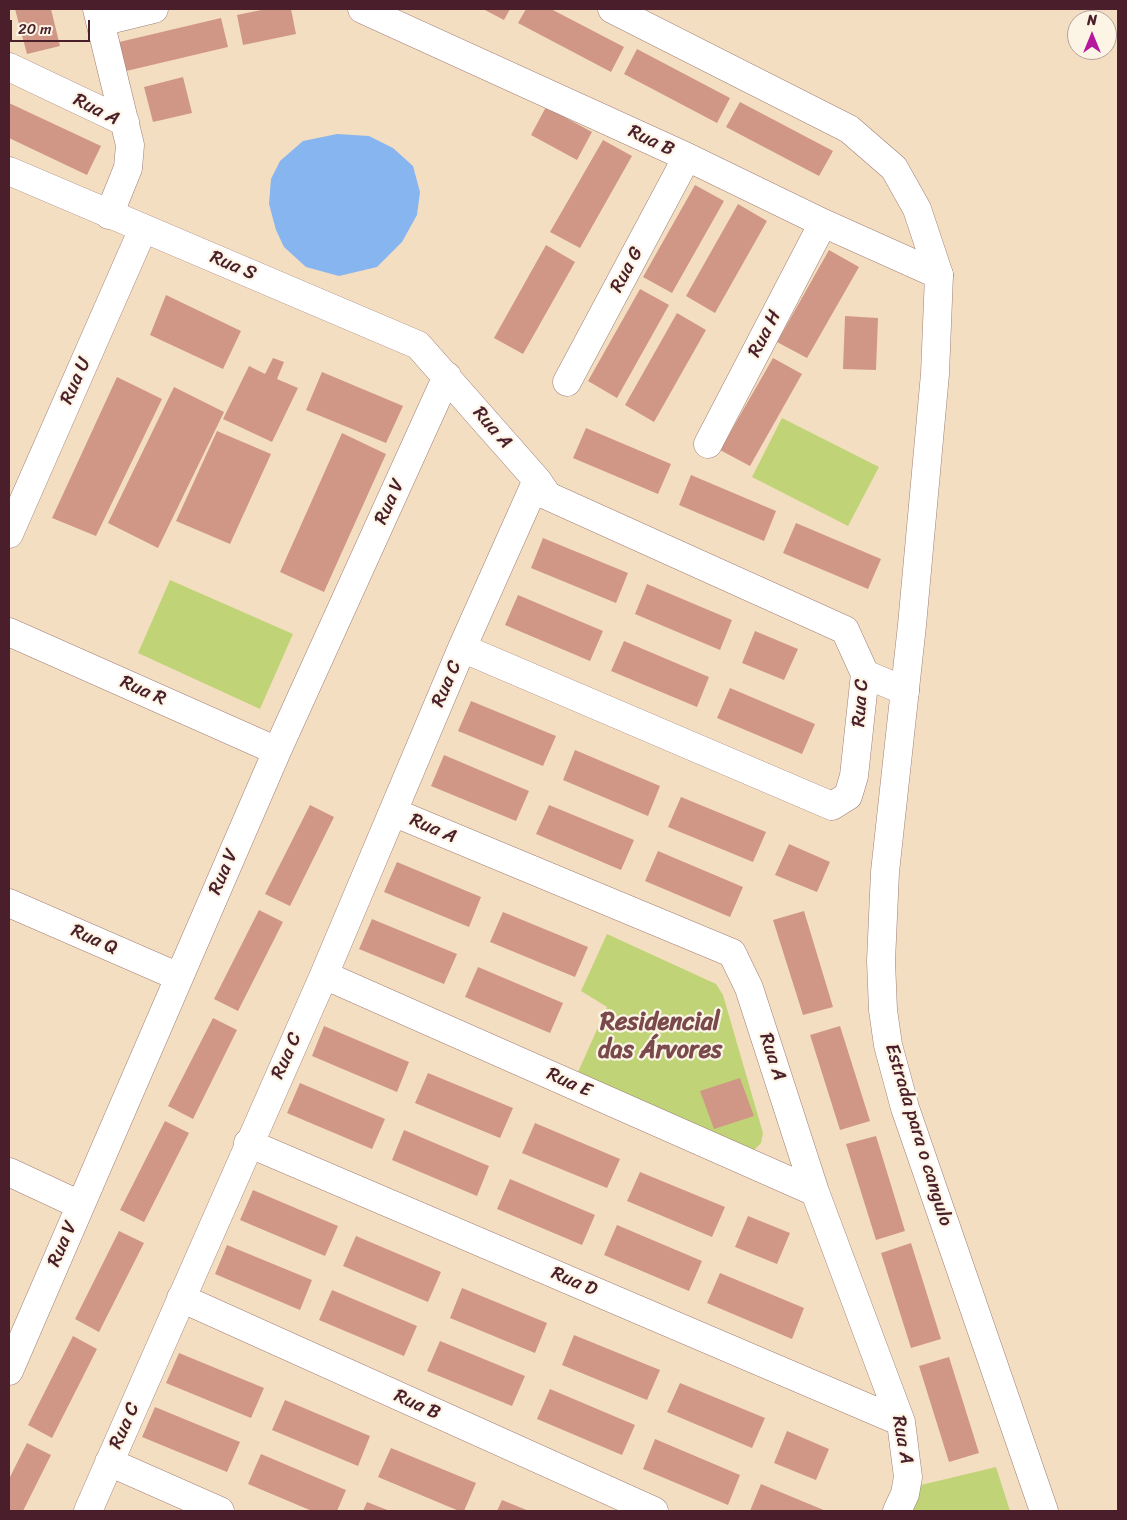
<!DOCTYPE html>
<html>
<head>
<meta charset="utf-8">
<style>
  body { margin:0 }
  #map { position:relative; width:1127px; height:1520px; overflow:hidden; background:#f4dec1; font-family:Sriracha,sans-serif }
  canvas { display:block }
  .frame { position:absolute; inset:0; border:10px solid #4a1f2b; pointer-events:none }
  .north { position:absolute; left:1067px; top:10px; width:50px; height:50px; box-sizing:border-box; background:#fcf5e5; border:1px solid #b59f9b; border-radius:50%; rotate:0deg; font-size:14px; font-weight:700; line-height:20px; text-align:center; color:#4a1f2b }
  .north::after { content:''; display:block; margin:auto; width:18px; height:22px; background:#b5179e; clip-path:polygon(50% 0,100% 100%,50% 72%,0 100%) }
  .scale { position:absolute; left:10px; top:20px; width:80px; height:22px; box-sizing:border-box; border:2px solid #4a1f2b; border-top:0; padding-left:6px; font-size:15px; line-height:18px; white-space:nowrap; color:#4a1f2b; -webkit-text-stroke:4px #fcf5e5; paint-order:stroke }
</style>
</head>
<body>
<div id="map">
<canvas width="1127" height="1520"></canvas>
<div class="frame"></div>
<div class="north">N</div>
<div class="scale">20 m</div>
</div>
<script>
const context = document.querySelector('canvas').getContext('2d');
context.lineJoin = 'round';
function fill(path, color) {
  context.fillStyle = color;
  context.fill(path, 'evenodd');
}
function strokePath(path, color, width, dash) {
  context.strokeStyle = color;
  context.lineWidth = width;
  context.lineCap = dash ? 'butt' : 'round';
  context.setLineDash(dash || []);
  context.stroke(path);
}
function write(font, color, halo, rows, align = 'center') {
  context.font = font + ' Sriracha,sans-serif';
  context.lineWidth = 4.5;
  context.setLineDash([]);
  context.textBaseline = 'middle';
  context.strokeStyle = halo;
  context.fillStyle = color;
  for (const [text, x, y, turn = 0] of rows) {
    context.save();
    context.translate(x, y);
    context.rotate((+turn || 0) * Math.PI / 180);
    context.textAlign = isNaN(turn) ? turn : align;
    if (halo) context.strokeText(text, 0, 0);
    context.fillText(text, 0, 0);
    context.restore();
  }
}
const green = new Path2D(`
  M782,418L879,467L848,526L752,477Z
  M170,580L293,634L260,709L138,653Z
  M607,934L716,984L723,995L763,1133L761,1143L754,1150L741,1148L578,1072L607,1007L581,991Z
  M996,1467L1010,1511H910L921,1485Z`);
const water = new Path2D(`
  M337,134L369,136L393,148L413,166L420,192L417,215L402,242L377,267L339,276L306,267L284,247L276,230L269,204L271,179L280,161L303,141Z`);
const building = new Path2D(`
  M15,9H51L60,46L27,54Z
  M266,9H291L296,34L243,45L237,15Z
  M483,9H510L504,20Z
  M526,9H551L624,47L611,72L518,23Z
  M221,18L228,47L122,72L115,43Z
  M637,49L730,98L717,123L624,74Z
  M183,77L192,113L153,122L144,87Z
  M740,102L833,151L819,176L726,127Z
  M9,103L101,146L87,175L9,138Z
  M546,107L592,132L577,160L531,135Z
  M603,140L632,156L580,248L550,232Z
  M695,185L724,201L672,293L643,277Z
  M738,204L767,221L715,313L686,296Z
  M546,245L575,262L523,354L494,338Z
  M829,250L859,267L807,358L777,342Z
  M640,289L669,305L617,398L588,381Z
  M166,295L241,331L223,369L150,335Z
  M677,313L706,330L654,422L625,405Z
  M845,316L878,318L876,370L843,369Z
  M273,358L284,362L277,379L298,388L272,442L223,419L249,366L265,374Z
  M773,358L802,374L750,466L720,450Z
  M322,372L403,406L386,443L306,410Z
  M117,377L162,399L96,536L52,518Z
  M174,387L224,412L158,548L108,523Z
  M586,428L671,464L658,494L573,458Z
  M217,431L271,454L230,544L176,521Z
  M342,433L386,454L324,592L280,572Z
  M691,475L776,511L764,541L679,505Z
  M796,523L881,559L868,589L783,553Z
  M543,538L628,573L616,603L531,568Z
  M647,584L732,620L720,650L635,614Z
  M518,595L603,631L590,661L505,625Z
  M755,631L798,649L784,680L742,663Z
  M624,641L709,677L697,707L611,671Z
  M730,688L815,724L802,754L717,718Z
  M471,701L556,736L543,766L458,731Z
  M575,750L660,786L648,816L563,780Z
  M444,755L529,791L516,821L431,786Z
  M681,797L766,832L753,862L668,827Z
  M310,805L334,817L290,906L265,894Z
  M549,805L634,840L621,870L536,834Z
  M789,844L830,862L817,892L775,875Z
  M658,851L743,887L730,917L645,881Z
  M397,862L481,897L469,927L384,892Z
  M259,910L283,922L238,1011L214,999Z
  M804,911L833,1007L803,1015L773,920Z
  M503,912L588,947L575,977L490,942Z
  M372,919L457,954L444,984L359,949Z
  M478,967L563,1003L550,1033L465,997Z
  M213,1018L237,1030L193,1119L168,1106Z
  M324,1026L409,1062L397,1092L312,1056Z
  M840,1026L870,1121L840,1130L810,1035Z
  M428,1073L513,1108L500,1138L415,1103Z
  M740,1078L754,1116L714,1129L700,1091Z
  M300,1083L385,1119L372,1149L287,1113Z
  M165,1121L189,1133L144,1222L120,1210Z
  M535,1123L620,1159L607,1188L522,1153Z
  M404,1130L489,1166L477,1196L392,1160Z
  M876,1136L905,1231L876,1240L846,1144Z
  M640,1172L725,1207L712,1237L627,1201Z
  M510,1179L595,1215L582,1245L497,1209Z
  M253,1190L338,1226L325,1256L240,1220Z
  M748,1216L790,1233L777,1264L735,1247Z
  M617,1225L702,1261L689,1291L604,1255Z
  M119,1231L144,1243L99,1332L75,1319Z
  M356,1236L441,1272L428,1302L343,1266Z
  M911,1243L941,1339L911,1348L881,1253Z
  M227,1245L312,1280L300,1310L215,1274Z
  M720,1273L804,1308L792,1339L707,1303Z
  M462,1288L547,1323L535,1353L450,1318Z
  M332,1290L417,1326L404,1356L319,1320Z
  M574,1335L660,1370L647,1400L562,1365Z
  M73,1336L97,1349L52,1438L28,1425Z
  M440,1341L525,1376L512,1406L427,1371Z
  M179,1353L264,1388L251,1418L166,1383Z
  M949,1357L979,1453L949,1462L919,1366Z
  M680,1383L765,1418L752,1448L667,1412Z
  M550,1389L635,1425L622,1455L537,1419Z
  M285,1400L370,1436L358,1466L272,1430Z
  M155,1407L240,1442L227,1472L142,1437Z
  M787,1431L829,1449L816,1480L774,1463Z
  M655,1439L740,1475L728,1505L643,1469Z
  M27,1443L51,1455L23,1511H9V1479Z
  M391,1448L476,1483L464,1511H459L378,1477Z
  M261,1454L346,1490L337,1511H312L248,1484Z
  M761,1484L826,1511H750Z
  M502,1500L529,1511H497Z
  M367,1502L390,1511H363Z`);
const minor = new Path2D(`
  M97,9L130,145L128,168L109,215
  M362,9L687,157L823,223L939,275
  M101,22L154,9
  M9,67L125,122
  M9,171L418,345L537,480
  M567,382L687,157
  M708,444L823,223
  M9,534L143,229
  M9,632L277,751
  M865,674L905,691
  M393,812L732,953L749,988L815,1192L901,1422L908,1477L905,1494L897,1511
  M9,903L179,977
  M324,975L815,1192
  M248,1143L901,1422
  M9,1172L80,1205
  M181,1298L654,1511
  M9,1371L277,751L447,376
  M109,1462L220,1511
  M88,1511L324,975L462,648L537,480L548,496L845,630L865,674L854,776L848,796L832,806L462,648`);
const tertiary = new Path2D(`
  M612,9L849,129L894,168L917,209L939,275L935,374L912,625L885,872L881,961L883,1010L888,1045L905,1108L1044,1511`);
const streetNames = [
  ["Rua A",96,110,27],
  ["Rua B",651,141,25],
  ["Rua S",233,266,23],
  ["Rua G",627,270,-62],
  ["Rua H",765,334,-63],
  ["Rua U",76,381,-66],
  ["Rua A",492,428,49],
  ["Rua V",390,502,-66],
  ["Rua C",447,684,-67],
  ["Rua R",143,691,24],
  ["Rua C",861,703,-86],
  ["Rua A",433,829,23],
  ["Rua V",224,872,-67],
  ["Rua Q",94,940,24],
  ["Rua C",287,1056,-66],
  ["Rua A",772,1057,72],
  ["Rua E",569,1083,24],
  ["Estrada para o cangulo",918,1135,73],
  ["Rua V",63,1244,-67],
  ["Rua D",574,1282,23],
  ["Rua B",417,1405,24],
  ["Rua C",125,1426,-66],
  ["Rua A",902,1440,80]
];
const districtNames = [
  ["Residencial",660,1023],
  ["das Árvores",660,1051]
];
fill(green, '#c0d477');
fill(water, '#86b5f0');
fill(building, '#d19786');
strokePath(minor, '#9f7e76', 29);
strokePath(tertiary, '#9f7e76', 29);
strokePath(minor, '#fff', 28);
strokePath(tertiary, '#fff', 28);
write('19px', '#4a1f2b', '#fcf5e5', streetNames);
write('bold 24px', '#79494b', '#fcf5e5', districtNames);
</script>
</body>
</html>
